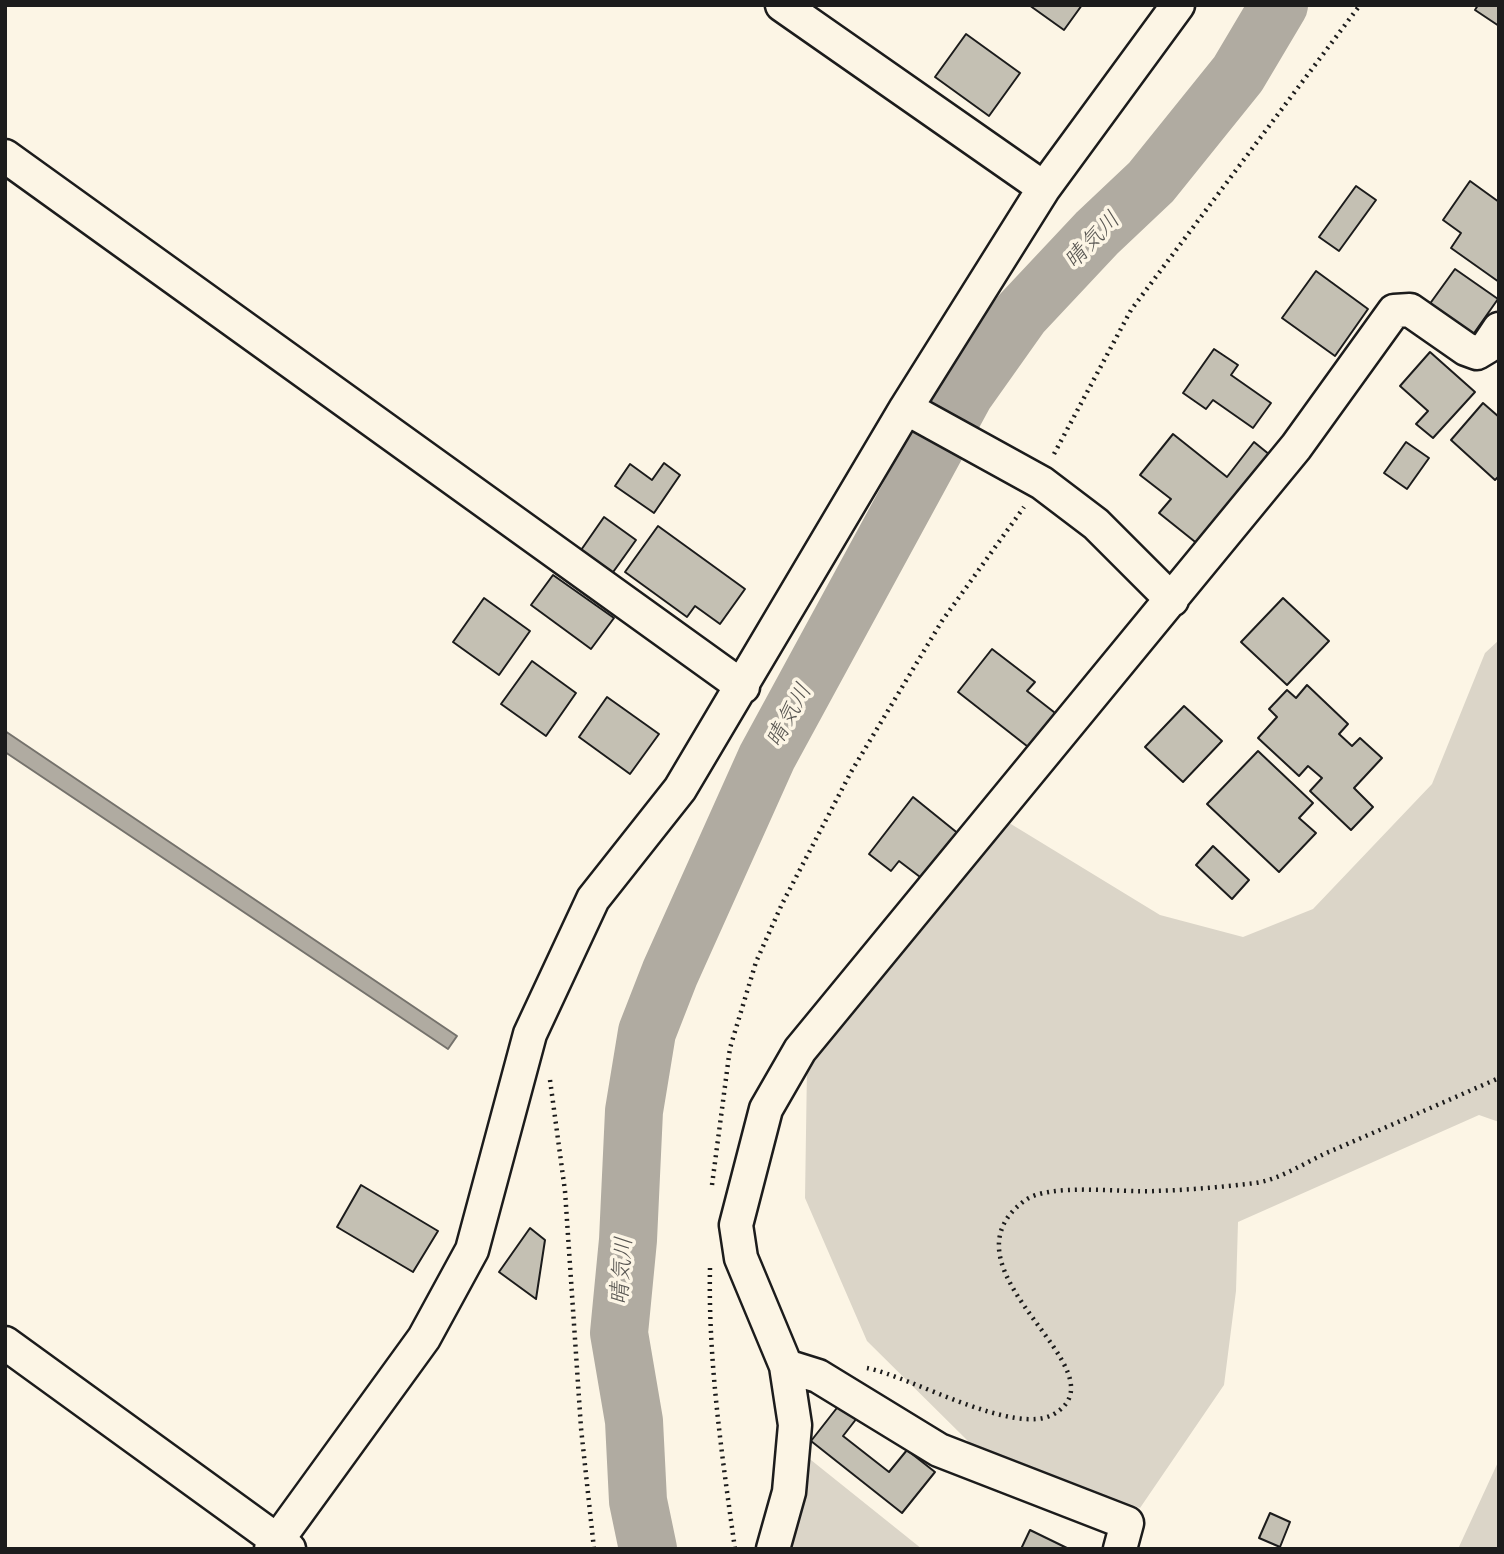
<!DOCTYPE html>
<html>
<head>
<meta charset="utf-8">
<style>
  body { margin:0 }
  #map { position:relative; width:1504px; height:1554px; overflow:hidden; background:#fcf5e5; font-family:Pangolin,sans-serif }
  canvas { display:block }
  .frame { position:absolute; inset:0; border:7px solid #1c1c1c; pointer-events:none }
</style>
</head>
<body>
<div id="map">
<canvas width="1504" height="1554"></canvas>
<div class="frame"></div>
</div>
<script>
const context = document.querySelector('canvas').getContext('2d');
context.lineJoin = 'round';
function fill(path, color) {
  context.fillStyle = color;
  context.fill(path, 'evenodd');
}
function strokePath(path, color, width, dash) {
  context.strokeStyle = color;
  context.lineWidth = width;
  context.lineCap = dash ? 'butt' : 'round';
  context.setLineDash(dash || []);
  context.stroke(path);
}
function write(font, color, halo, rows, align = 'center') {
  context.font = font + ' Pangolin,"Klee One",sans-serif';
  context.lineWidth = 7;
  context.setLineDash([]);
  context.textBaseline = 'middle';
  context.strokeStyle = halo;
  context.fillStyle = color;
  for (const [text, x, y, turn = 0] of rows) {
    context.save();
    context.translate(x, y);
    context.rotate((+turn || 0) * Math.PI / 180);
    context.textAlign = isNaN(turn) ? turn : align;
    if (halo) context.strokeText(text, 0, 0);
    context.fillText(text, 0, 0);
    context.restore();
  }
}
const green = new Path2D(`
  M1499,640V1122L1479,1115L1238,1222L1236,1291L1224,1385L1140,1508L970,1443L867,1341L805,1198L807,1067L1006,821L1160,915L1243,937L1313,909L1432,784L1485,653Z
  M806,1456L922,1549H792Z
  M1499,1460V1549H1458Z`);
const water = new Path2D(`
  M5,731L457,1036L448,1049L5,752Z`);
const river = new Path2D(`
  M648,1549L638,1501L634,1421L619,1333L628,1240L634,1111L647,1032L670,973L767,757L965,393L1021,314L1097,233L1151,182L1238,74L1279,5`);
const building = new Path2D(`
  M1029,5H1082L1064,30Z
  M1478,5H1499V26L1475,10Z
  M966,34L1020,73L989,116L935,77Z
  M1470,181L1499,202V282L1451,248L1461,233L1443,220Z
  M1356,186L1376,200L1339,251L1319,237Z
  M1455,269L1498,299L1472,336L1429,305Z
  M1316,271L1368,309L1335,356L1282,318Z
  M1214,349L1238,365L1231,375L1271,403L1253,428L1213,400L1206,409L1183,393Z
  M1430,352L1475,392L1433,438L1416,424L1428,411L1400,386Z
  M1483,403L1499,417V476L1495,480L1451,440Z
  M1173,434L1227,477L1254,442L1270,455L1199,545L1159,513L1171,499L1140,475Z
  M1406,442L1429,458L1407,489L1384,473Z
  M664,463L680,475L654,513L615,486L630,464L652,480Z
  M604,517L636,540L611,575L579,553Z
  M658,526L745,589L720,624L695,606L687,617L625,572Z
  M553,575L614,618L591,649L531,605Z
  M484,598L530,631L499,675L453,642Z
  M1283,598L1329,641L1287,685L1241,642Z
  M992,649L1035,682L1027,691L1059,716L1032,750L958,692Z
  M532,661L576,693L546,736L501,704Z
  M1307,685L1348,724L1339,734L1352,746L1360,738L1382,758L1354,788L1373,807L1351,830L1310,791L1322,778L1308,766L1299,776L1258,738L1277,717L1269,709L1287,690L1296,698Z
  M607,697L659,734L630,774L579,737Z
  M1184,706L1222,741L1183,782L1145,747Z
  M1258,751L1313,803L1299,818L1316,833L1279,872L1207,804Z
  M913,797L960,835L924,880L899,861L891,871L869,854Z
  M1213,846L1249,880L1232,899L1196,865Z
  M361,1185L438,1231L413,1272L337,1227Z
  M530,1228L545,1240L536,1299L499,1272Z
  M840,1404L857,1418L843,1436L889,1472L907,1450L935,1472L902,1513L811,1441Z
  M1270,1513L1290,1522L1280,1547L1259,1538Z
  M1030,1530L1069,1549H1021Z`);
const path = new Path2D(`
  M1054,454L1131,310L1360,5
  M550,1080L565,1191L581,1428L594,1549
  M712,1185L730,1048L756,962L782,904L851,772L942,621L1024,507
  M710,1268C708,1361 722,1456 735,1549
  M867,1368C912,1377 1015,1437 1054,1414C1128,1370 932,1271 1024,1201C1049,1182 1123,1193 1155,1191C1188,1190 1222,1187 1255,1183C1278,1180 1303,1164 1324,1154C1382,1129 1440,1104 1499,1078`);
const minor = new Path2D(`
  M782,5L1044,188
  M5,156L743,687
  M906,408L1042,483L1096,524L1172,600
  M5,1343L289,1549
  M786,1366L818,1376L939,1450L1127,1523L1120,1549
  M271,1549L424,1338L472,1250L530,1034L593,899L680,789L906,408L1044,188L1178,5
  M773,1549L789,1492L795,1425L786,1366L741,1258L736,1225L766,1109L800,1050L1296,447L1394,311L1410,310L1466,349L1477,353L1487,347L1499,329`);
const waterNames = [
  ["晴気川",1093,241,-46],
  ["晴気川",790,716,-61],
  ["晴気川",623,1271,-86]
];
fill(green, '#dbd5c8');
fill(water, '#b0aba1');
strokePath(water, '#75726c', 2);
strokePath(river, '#b0aba1', 58);
fill(building, '#c4c0b3');
strokePath(building, '#1c1c1c', 2);
strokePath(minor, '#1c1c1c', 37);
strokePath(path, '#1c1c1c', 4.5, [2, 5]);
strokePath(minor, '#fcf5e5', 32);
write('italic 23px', '#575551', '#fcf5e5', waterNames);
</script>
</body>
</html>
